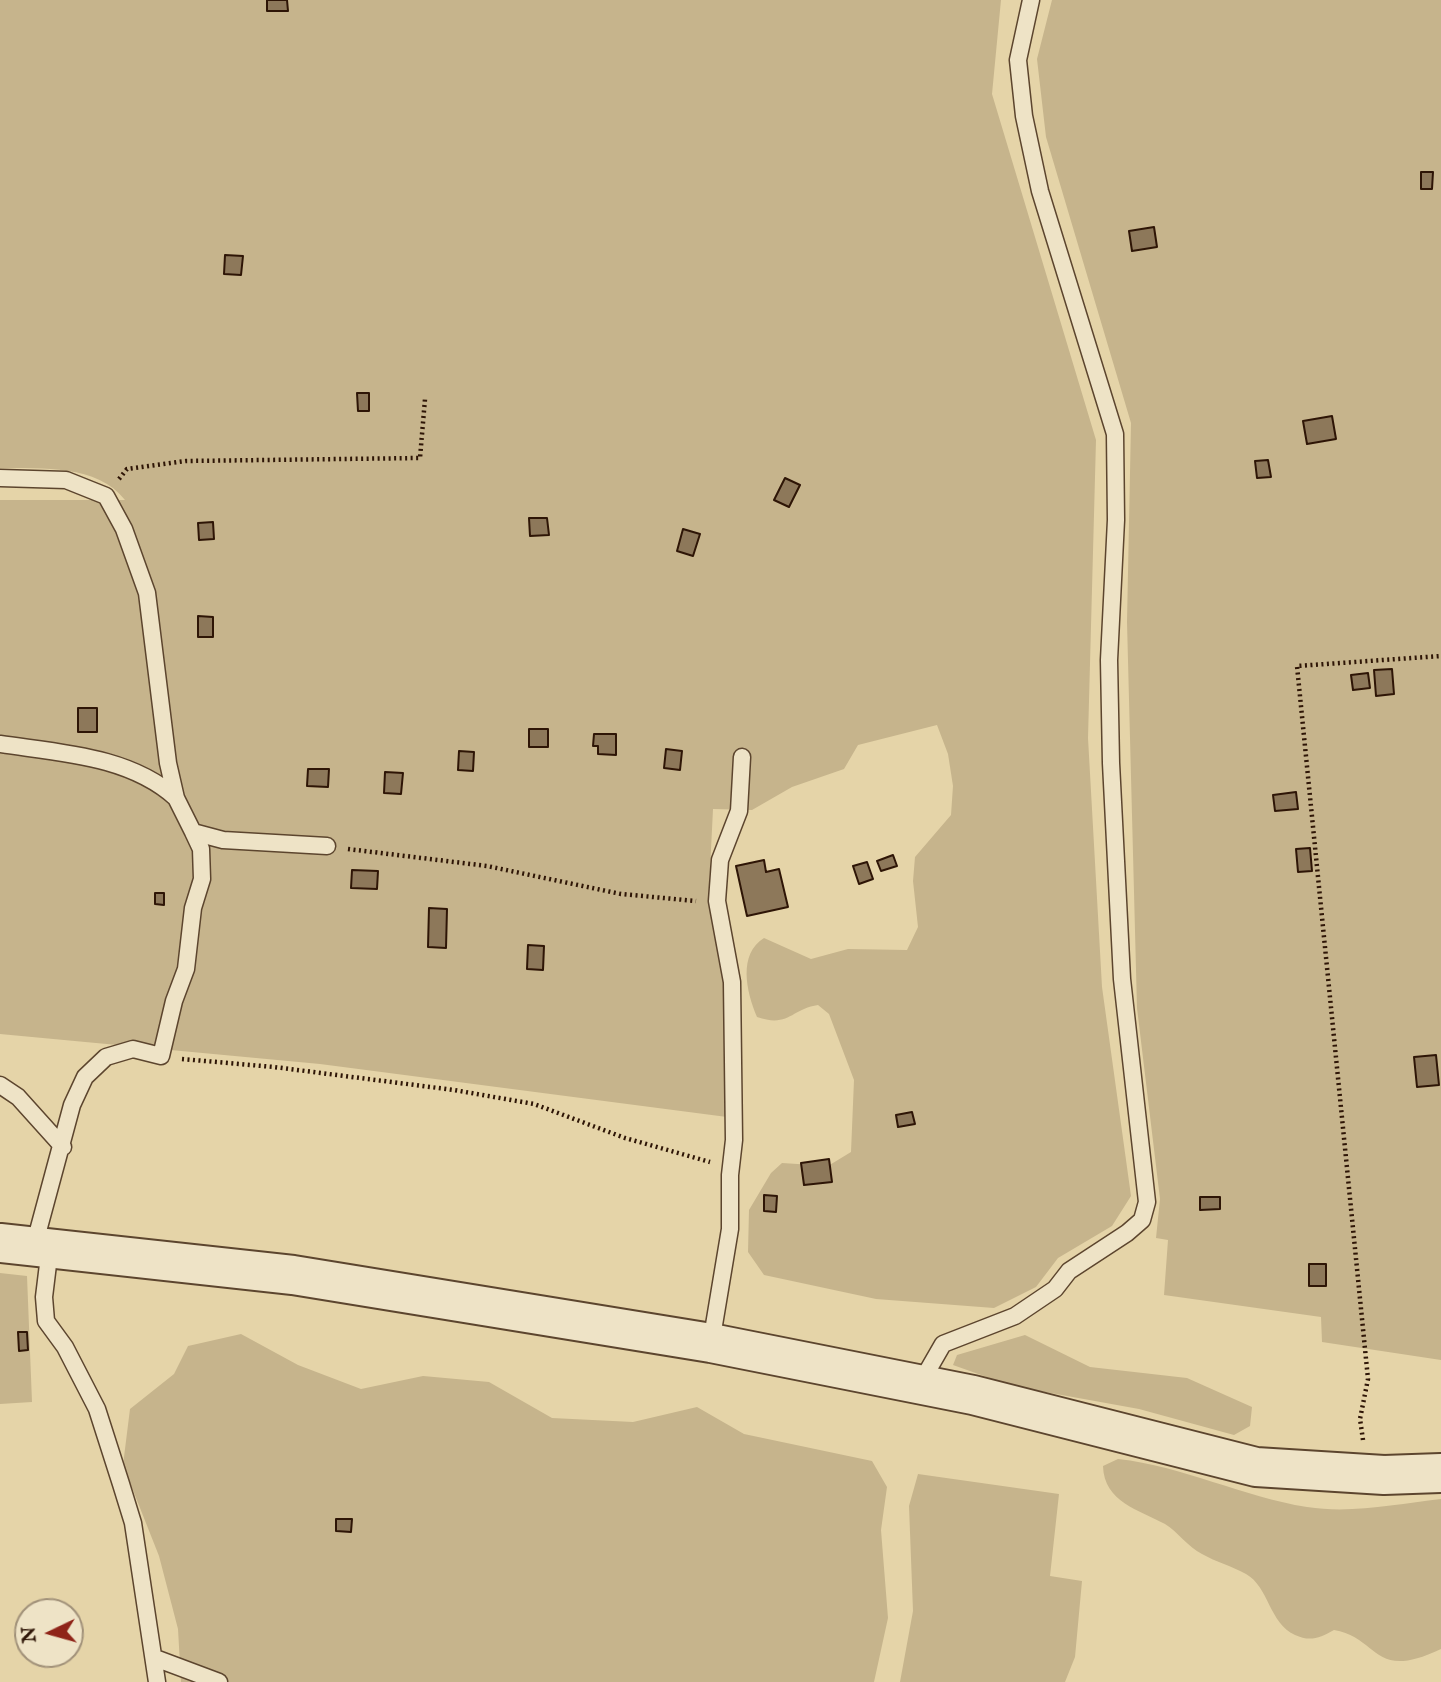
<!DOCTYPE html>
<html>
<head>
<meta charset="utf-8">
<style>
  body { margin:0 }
  #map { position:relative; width:1441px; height:1682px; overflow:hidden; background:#e5d4a8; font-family:"IM FELL English",serif }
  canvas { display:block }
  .north { position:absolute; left:14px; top:1598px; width:70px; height:70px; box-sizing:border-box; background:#eee3c6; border:2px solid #a19179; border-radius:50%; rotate:265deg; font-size:19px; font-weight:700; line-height:28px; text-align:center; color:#2e1506 }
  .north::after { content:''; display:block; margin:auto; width:24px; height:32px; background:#8f2418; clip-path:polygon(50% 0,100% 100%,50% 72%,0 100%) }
</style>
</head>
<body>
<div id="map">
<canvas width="1441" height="1682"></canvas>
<div class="north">N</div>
</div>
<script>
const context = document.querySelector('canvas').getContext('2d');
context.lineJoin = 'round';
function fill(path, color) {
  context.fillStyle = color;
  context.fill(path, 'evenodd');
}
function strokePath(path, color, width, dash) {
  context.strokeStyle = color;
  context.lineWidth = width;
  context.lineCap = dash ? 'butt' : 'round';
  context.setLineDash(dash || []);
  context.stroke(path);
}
const green = new Path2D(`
  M0,0H1001L992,94L1096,440L1088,738L1102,987L1131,1196L1112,1226L1058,1258L1036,1287L994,1308L876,1299L764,1275L748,1252L749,1210L771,1173L782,1163L828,1166L851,1152L854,1080L829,1014L818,1005C791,1009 789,1028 757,1017C746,991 738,954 764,938L811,959L848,949L907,950L918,927L913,881L915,857L951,815L953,786L948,754L937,725L858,745L844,769L792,787L752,810L713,809L709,890L726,982L727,1117L320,1064L0,1034V500H125C97,464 42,469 0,468Z
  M1052,0H1441V1360L1322,1342L1321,1317L1164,1295L1168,1240L1156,1238L1160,1199L1137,1008L1127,622L1131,423L1046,137L1037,59Z
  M0,1273L27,1276L32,1402L0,1404Z
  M241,1334L298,1365L361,1389L423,1376L489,1382L552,1418L633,1422L697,1407L744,1434L872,1461L887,1487L881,1530L888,1618L874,1682H181L178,1629L159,1556L123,1465L130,1409L174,1374L188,1346Z
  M1025,1335L1090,1367L1187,1378L1252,1407L1250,1426L1234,1435L1139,1409L1012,1386L953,1365L957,1355Z
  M1118,1459C1183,1466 1243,1497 1307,1507C1351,1514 1397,1504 1441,1499V1649C1372,1682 1380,1638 1334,1630C1320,1638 1310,1642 1295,1635C1269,1623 1269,1587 1246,1574C1232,1566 1216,1562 1202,1554C1188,1547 1178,1532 1165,1524C1139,1510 1104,1502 1103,1466Z
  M918,1474L1059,1494L1050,1576L1082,1581L1075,1657L1065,1682H900L913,1611L909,1506Z`);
const building = new Path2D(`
  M267,0H287L288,11H267Z
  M1421,172H1433L1432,189H1421Z
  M1154,227L1157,247L1132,251L1129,231Z
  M225,255L243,256L241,275L224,274Z
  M357,393H369V411H358Z
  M1332,416L1336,439L1307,444L1303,421Z
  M1268,460L1271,477L1257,478L1255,461Z
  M785,478L800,485L789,507L774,500Z
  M529,518H547L549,535L530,536Z
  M213,522L214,539L199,540L198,523Z
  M683,529L700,534L693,556L677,551Z
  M198,616L213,617V637H198Z
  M1392,669L1394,694L1376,696L1374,670Z
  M1368,673L1370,688L1353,690L1351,675Z
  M78,708H97V732H78Z
  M529,729H548V747H529Z
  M594,734H616V755L598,754V746H593Z
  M666,749L682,751L680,770L664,768Z
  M459,751L474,752L473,771L458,770Z
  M308,769H329L328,787L307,786Z
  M385,772L403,773L401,794L384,793Z
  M1296,792L1298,809L1275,811L1273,795Z
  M1310,848L1312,871L1298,872L1296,849Z
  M893,855L897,866L881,871L877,861Z
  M764,860L766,872L779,869L788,907L747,916L736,866Z
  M867,862L873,879L859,884L853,866Z
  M352,870L378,871L377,889L351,888Z
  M155,893H164V905L155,904Z
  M429,908L447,909L446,948L428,947Z
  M528,945L544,946L543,970L527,969Z
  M1436,1055L1439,1085L1417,1087L1414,1057Z
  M912,1112L915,1124L898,1127L896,1115Z
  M829,1159L832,1182L804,1185L801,1163Z
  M764,1195L777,1196L776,1212L764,1211Z
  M1200,1197H1220V1209L1200,1210Z
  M1309,1264H1326V1286H1309Z
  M18,1332H27L28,1350L19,1351Z
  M336,1519H352L351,1532L336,1531Z`);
const path = new Path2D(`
  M119,479L127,469L186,461L420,458L425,399
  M348,849L487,866L621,894L696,901
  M182,1059L274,1067L454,1090L534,1104L625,1138L710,1162
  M1363,1440L1360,1419L1368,1379L1297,666L1441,656`);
const service = new Path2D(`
  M0,478L66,480L106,496L124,529L147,593L168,763L176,798L193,832L223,840L327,846
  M0,744C60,753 130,756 176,798
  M0,1085L18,1097L63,1147
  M34,1246L72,1105L85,1077L106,1057L133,1049L161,1056L174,1001L186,969L193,908L202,879L201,849L193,832
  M50,1248L44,1297L46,1321L65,1347L97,1409L121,1484L133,1523L157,1682
  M711,1343L730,1229V1175L734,1140L732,982L717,901L719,874L720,860L739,811L742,757
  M920,1384L943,1344L1015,1316L1055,1289L1069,1271L1127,1233L1142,1220L1147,1202L1122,979L1111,763L1109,660L1116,520L1115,434L1040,191L1024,116L1018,60L1031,0
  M155,1658L219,1682`);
const tertiary = new Path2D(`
  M0,1243L293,1275L711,1343L973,1395L1256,1467L1384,1475L1441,1473`);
fill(green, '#c6b48c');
fill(building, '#8d785a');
strokePath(building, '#2e1506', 2);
strokePath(service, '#5c452e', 19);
strokePath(tertiary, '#5c452e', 42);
strokePath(path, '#2e1506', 4.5, [2, 3.5]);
strokePath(service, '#eee3c6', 16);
strokePath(tertiary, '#eee3c6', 38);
</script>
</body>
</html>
